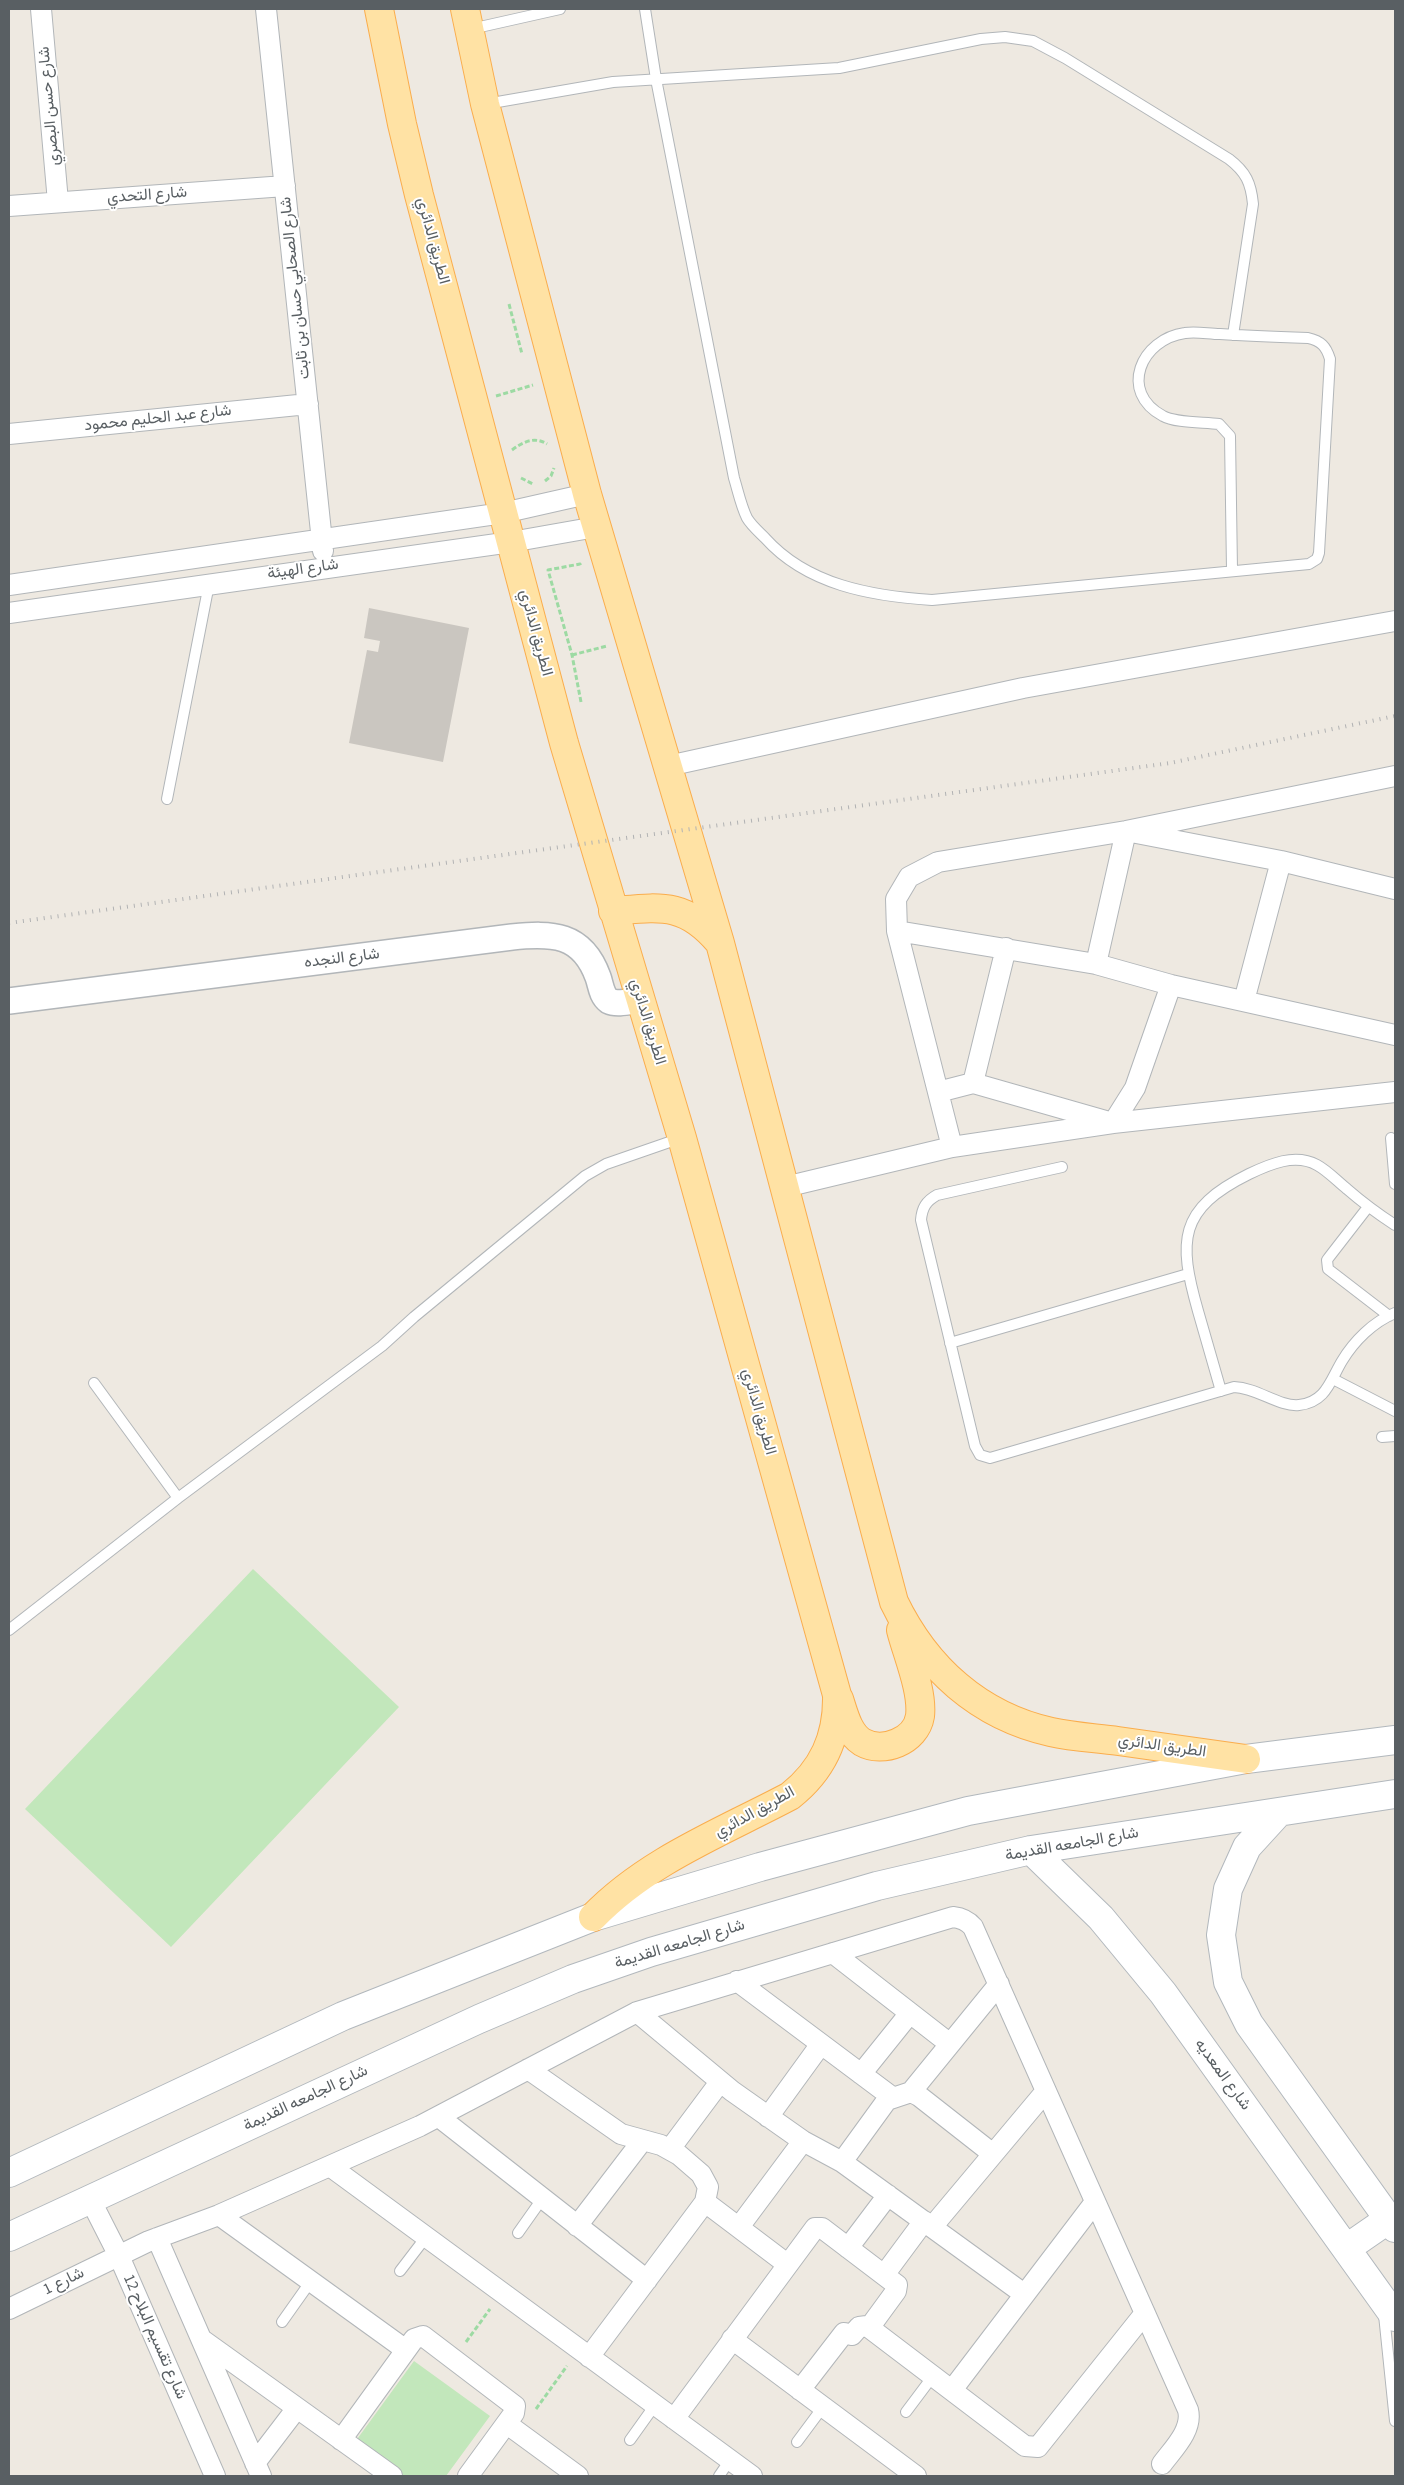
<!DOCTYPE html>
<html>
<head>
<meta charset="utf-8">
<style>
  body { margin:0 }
  #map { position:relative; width:1404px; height:2485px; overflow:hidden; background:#eee9e1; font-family:"Source Sans 3",sans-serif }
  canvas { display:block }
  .frame { position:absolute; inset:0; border:10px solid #595f63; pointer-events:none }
</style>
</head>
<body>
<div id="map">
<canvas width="1404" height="2485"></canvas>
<div class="frame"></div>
</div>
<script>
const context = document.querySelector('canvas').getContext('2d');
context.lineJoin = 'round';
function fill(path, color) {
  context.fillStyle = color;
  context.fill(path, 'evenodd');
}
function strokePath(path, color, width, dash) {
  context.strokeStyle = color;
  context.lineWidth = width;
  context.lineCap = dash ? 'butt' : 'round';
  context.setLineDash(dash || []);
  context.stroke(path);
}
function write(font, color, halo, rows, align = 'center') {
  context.font = font + ' "Source Sans 3",Vazirmatn,sans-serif';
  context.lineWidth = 4;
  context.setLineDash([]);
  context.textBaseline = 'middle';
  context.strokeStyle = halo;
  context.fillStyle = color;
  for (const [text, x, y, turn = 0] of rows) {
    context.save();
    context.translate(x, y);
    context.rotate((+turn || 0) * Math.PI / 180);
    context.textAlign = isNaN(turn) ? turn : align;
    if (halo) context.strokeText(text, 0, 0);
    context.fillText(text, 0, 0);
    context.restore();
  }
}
const green = new Path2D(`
  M253,1569L399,1707L171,1947L25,1809Z
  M414,2361L490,2416L446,2476H402L355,2442Z`);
const building = new Path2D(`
  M369,608L469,628L443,762L349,743L367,650L378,652L380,641L364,638Z`);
const path = new Path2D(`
  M509,304L522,354
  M496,396L533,385
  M512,450C523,442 534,436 547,444
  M521,478L533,484
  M545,481L551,476L554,468
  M572,655L607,646
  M581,702L572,655L548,570L580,564L581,567
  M466,2342L490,2309
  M536,2409L567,2366`);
const service = new Path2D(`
  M645,9L656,79L734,478C738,491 741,506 747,518C751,525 759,532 765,538C807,585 871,596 932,600L1309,564L1317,559L1319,553L1330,359C1326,346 1321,341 1308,338C1278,337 1249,336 1220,334C1209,334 1196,331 1185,333C1141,339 1118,392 1163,416C1175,423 1204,422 1219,424L1230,436L1232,570
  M471,29L560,9
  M486,104L613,82L839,68L981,39L1005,37L1033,41L1065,58L1229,159C1246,172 1251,183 1253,204L1233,335
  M167,799L209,584
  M1391,1138L1395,1184
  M1062,1167L937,1195C926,1201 922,1208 921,1220L975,1446L980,1455L990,1458L1234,1387C1258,1388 1279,1407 1299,1405C1326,1402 1330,1381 1342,1361C1354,1341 1373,1322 1395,1313
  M1368,1207L1330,1256L1327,1260L1328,1269L1389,1316
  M950,1343L1188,1274
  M1333,1379L1395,1411
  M94,1383L178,1498
  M1221,1391C1213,1364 1206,1338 1198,1311C1178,1241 1178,1209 1249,1174C1270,1164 1295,1153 1317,1165C1328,1171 1337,1181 1347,1189C1362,1202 1378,1214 1395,1225
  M1382,1437L1395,1436
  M9,1630L178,1498L382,1346L414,1317L585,1176L606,1164L681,1138
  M518,2233L542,2199
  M400,2271L426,2237
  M1384,2315L1395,2421
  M282,2322L311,2281
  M906,2412L933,2376
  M630,2440L655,2405
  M797,2442L823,2407
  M719,2476L730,2460`);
const minor = new Path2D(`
  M41,9L58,202
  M266,9L323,551
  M9,206L285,186
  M9,434L308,404
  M9,585L503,513L587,494
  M9,613L511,542L596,527
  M668,766L1023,688L1395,621
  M897,931L1096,964L1171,985L1395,1035
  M1006,948L973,1083L1113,1123L1135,1088L1171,985
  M1096,964L1126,831L1281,861L1395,889
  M1244,1001L1281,861
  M938,1092L973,1083
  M952,1147L897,931L896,899L909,877L938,862L1126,831L1395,776
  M785,1187L952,1147L1113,1123L1395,1092
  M833,1953L950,2044
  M737,1981L892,2097
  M637,2012L732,2091L803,2141L842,2162L1024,2294
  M528,2069L621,2134L661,2145L679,2155L701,2174L708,2187L705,2202L589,2357
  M861,2074L910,2013
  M911,2092L999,1984
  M439,2117L647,2280
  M768,2117L821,2044
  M670,2149L720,2082
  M842,2162L887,2100L911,2092L919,2096L993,2154
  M331,2167L752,2476
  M90,2199L119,2256L215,2476
  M705,2202L787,2264
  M219,2215L406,2350
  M577,2226L642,2141
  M739,2227L803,2141
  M932,2227L1046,2091
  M157,2238L261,2476
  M848,2248L888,2195
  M884,2275L924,2221
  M9,2309L149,2241L219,2215L420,2126L637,2012L953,1917C962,1918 968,1921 973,1927L1188,2410C1193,2430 1173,2449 1162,2464
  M201,2339L392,2476
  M732,2339L916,2476
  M800,2390L844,2333L852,2335L859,2327L867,2326L1025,2446L1038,2447L1145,2313
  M952,2390L1095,2202
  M674,2419L815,2228H822L897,2285L896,2291L869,2328
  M507,2424L578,2476
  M341,2440L414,2339L423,2336L515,2406L514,2413L468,2476
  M255,2463L297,2408`);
const tertiary = new Path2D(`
  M9,1001L512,937C552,933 582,933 598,977C601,985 601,995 609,1001C617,1005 631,1001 640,1000`);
const secondary = new Path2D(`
  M1279,1812L1247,1847L1228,1889L1221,1935L1228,1982L1249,2024L1395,2228
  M1031,1850L1101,1918L1163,1993L1395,2317
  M9,2173L343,2016L593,1917L760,1867L968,1811L1246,1759L1395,1740
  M9,2237L479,2019L573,1979L651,1952L877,1886L1031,1850L1395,1794
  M1347,2248L1389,2219`);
const primary = new Path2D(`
  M379,9L402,124L419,195L564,743L682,1138L837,1695C838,1737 823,1770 790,1796C722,1832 647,1861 593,1917
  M465,9L485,104L587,494L720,943L894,1602C926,1668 979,1716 1051,1732C1073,1737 1096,1738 1118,1741C1161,1747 1204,1753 1246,1759
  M613,911C661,907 685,902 719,942
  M839,1699C844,1714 848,1733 862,1742C883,1754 916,1741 920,1716C923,1691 907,1654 901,1630`);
const rail = new Path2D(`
  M9,923L1170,763L1395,716`);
const streetNames = [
  ["شارع حسن البصري",50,106,-95],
  ["شارع التحدي",147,196,-4],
  ["الطريق الدائري",432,241,75],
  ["شارع الصحابي حسان بن ثابت",296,288,-96],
  ["شارع عبد الحليم محمود",158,419,-6],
  ["شارع الهيئة",303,570,-8],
  ["الطريق الدائري",535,633,75],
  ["شارع النجده",342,959,-7],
  ["الطريق الدائري",647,1022,73],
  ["الطريق الدائري",758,1412,74],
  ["الطريق الدائري",1162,1747,8],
  ["الطريق الدائري",755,1813,-29],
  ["شارع الجامعه القديمة",1072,1845,-10],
  ["شارع الجامعه القديمة",680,1945,-17],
  ["شارع المعديه",1222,2075,54],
  ["شارع الجامعه القديمة",306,2099,-25],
  ["شارع 1",64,2282,-26],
  ["شارع تقسيم البلاح 12",154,2337,66]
];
fill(green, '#c2e7bb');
fill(building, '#cac6c0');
strokePath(service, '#b2b6b9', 12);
strokePath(minor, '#b2b6b9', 22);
strokePath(tertiary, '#b2b6b9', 28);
strokePath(secondary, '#b2b8bd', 30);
strokePath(primary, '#faad4d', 30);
strokePath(path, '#9ddaa3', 3, [5, 2.5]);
strokePath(service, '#fff', 10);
strokePath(minor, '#fff', 20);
strokePath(tertiary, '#fff', 25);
strokePath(secondary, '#fff', 28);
strokePath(primary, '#ffe2a4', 28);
strokePath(rail, '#b1b2b3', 4, [1, 6]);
write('16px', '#595f63', '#fff', streetNames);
</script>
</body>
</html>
